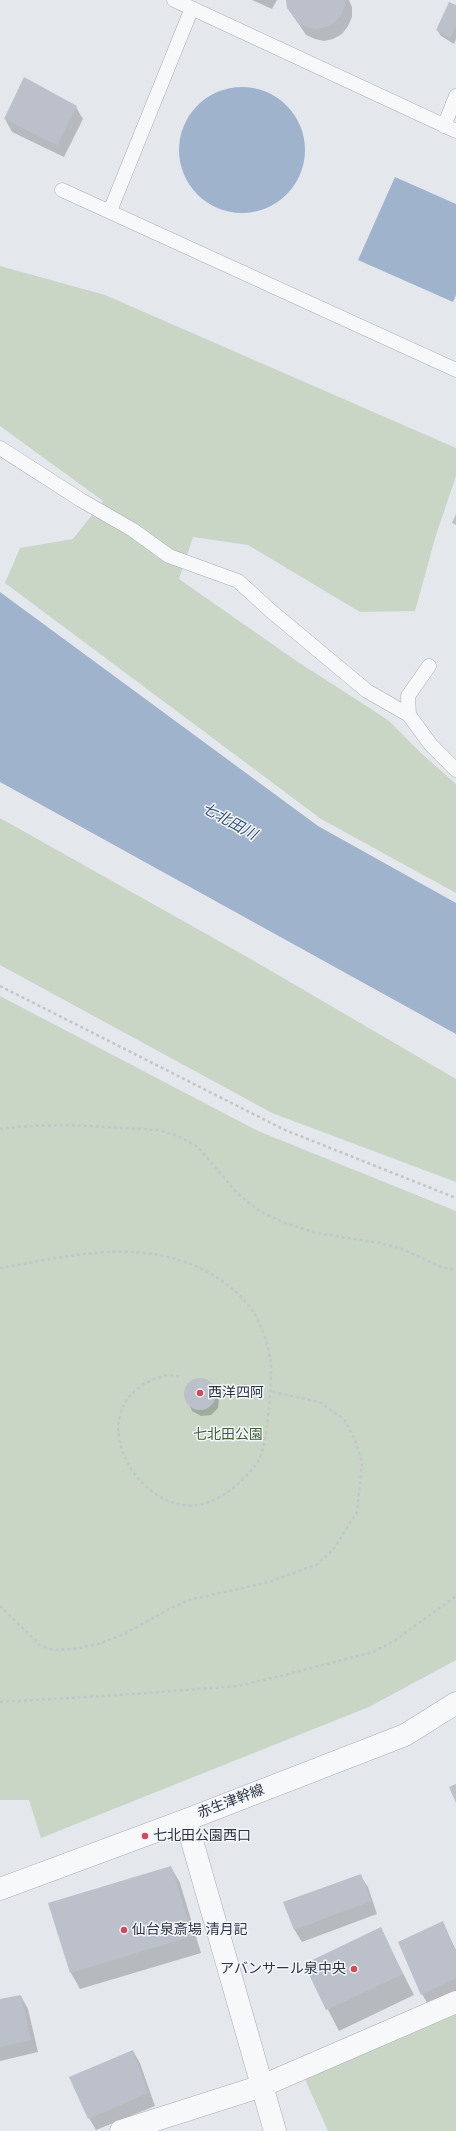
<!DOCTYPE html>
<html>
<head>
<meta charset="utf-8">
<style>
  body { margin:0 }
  canvas { display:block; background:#e4e7ec }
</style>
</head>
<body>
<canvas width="456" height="2131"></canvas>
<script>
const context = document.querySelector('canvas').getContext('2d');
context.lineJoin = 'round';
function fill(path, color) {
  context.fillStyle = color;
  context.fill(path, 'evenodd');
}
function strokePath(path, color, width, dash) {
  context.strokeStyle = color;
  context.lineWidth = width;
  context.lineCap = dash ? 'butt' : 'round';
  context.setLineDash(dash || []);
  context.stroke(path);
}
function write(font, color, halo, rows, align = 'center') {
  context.font = font + ' "DM Sans","Noto Sans JP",sans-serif';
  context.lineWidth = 3;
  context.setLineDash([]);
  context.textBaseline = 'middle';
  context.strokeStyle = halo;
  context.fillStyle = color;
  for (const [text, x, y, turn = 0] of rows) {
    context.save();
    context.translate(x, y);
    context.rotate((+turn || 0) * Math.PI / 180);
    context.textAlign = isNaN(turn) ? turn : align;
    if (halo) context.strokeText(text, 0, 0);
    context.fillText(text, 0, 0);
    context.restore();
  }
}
const green = new Path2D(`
  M0,266L105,295L456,448V476L436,535L415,611L360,612L248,545L193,537L179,579L295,660L388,720L422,754L456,784V893L321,819L5,583L20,548L73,539L103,501L0,426Z
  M0,818L249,958L456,1079V1182L272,1113L0,965Z
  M0,996L258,1131L456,1211V1660L369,1707L41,1838L29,1800H0Z
  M456,2012V2131H328L304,2077Z`);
const water = new Path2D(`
  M179 150a63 63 0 1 1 126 0a63 63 0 1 1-126 0Z
  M395,177L456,204V295L453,302L358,260Z
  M0,592L318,826L456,903V1034L0,782Z`);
const shadow = new Path2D(`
  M252,0H277L272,9Z
  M288,0H349L352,7V17L348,26L342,34L333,39L324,41L315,39L306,35L288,8Z
  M456,6V39L454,44L441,36L437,30Z
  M76,107L83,119L64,157L12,132L5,119Z
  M201,1379L213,1387L219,1399L218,1408L211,1415L201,1416L192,1411L185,1395L186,1390L191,1382Z
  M171,1867L180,1883L201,1953L80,1989L71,1973L50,1903Z
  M360,1875L368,1887L377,1914L302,1942L294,1929Z
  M442,1922L456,1950V1994L429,2006L422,1994Z
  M380,1928L414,1995L339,2031L305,1965Z
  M21,1996L28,2009L38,2052L0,2061V2000Z
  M133,2051L140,2063L155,2106L96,2130L89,2118Z`);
const building = new Path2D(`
  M286,0H345V4L342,14L335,22L326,27L316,29L307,27L298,23L287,8Z
  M449,2L456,5V26L450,38L436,30Z
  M24,77L77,106L57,145L4,119Z
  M456,514V525L452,523Z
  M184 1394a16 16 0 1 1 32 0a16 16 0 1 1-32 0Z
  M456,1784V1803L449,1787Z
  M171,1866L193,1936L70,1973L48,1903Z
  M361,1874L371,1901L294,1930L283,1902Z
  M443,1921L456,1952V1978L421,1995L398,1942Z
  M381,1927L403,1974L326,2010L304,1964Z
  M21,1995L31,2040L0,2047V1999Z
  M133,2050L148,2093L88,2119L69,2077Z`);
const path = new Path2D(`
  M0,986L285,1130L456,1198
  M0,1129L28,1126L71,1125L158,1130L178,1136L198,1147L239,1195L261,1212L285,1223L316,1233L380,1243L400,1248L443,1268L456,1269
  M0,1268C60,1258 122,1241 182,1261C208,1269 239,1289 254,1313C263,1328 269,1347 271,1364C272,1381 267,1447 259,1460C246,1479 225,1498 203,1504C140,1519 78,1413 152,1380C160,1376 172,1373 179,1377
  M0,1606L40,1645L53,1650L73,1649L98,1644L124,1634L171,1608L189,1600L269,1582L316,1565L333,1550L357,1512L362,1462L354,1438L344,1419L319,1402L269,1391
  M0,1702L120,1695L237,1686L280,1676L373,1652L394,1641L456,1596`);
const service = new Path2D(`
  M174,0L456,131
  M444,126L456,96
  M62,190L456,370
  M110,211L192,8
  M0,448L81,500L133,530L169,556L238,581L271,611L367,691L409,715
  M429,666L408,696L409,715L431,745L456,770`);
const minor = new Path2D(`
  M186,1820L275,2131
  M121,2131L262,2086L456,2002`);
const tertiary = new Path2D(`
  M0,1889L186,1820L405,1735L456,1703`);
const markers = [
  [200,1393,4,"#d1495b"],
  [145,1836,4,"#d1495b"],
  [124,1930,4,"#d1495b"],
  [354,1969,4,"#d1495b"]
];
const poiNames = [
  ["西洋四阿",208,1393],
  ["七北田公園西口",153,1836],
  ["仙台泉斎場 清月記",132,1930],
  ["アバンサール泉中央",346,1969,"right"]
];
const parkNames = [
  ["七北田公園",228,1435]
];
const streetNames = [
  ["赤生津幹線",231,1802,-21]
];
const waterNames = [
  ["七北田川",229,822,29]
];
fill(green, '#c9d6c5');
fill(water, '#9fb4cc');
fill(shadow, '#0003');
fill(building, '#bbc0ca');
strokePath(service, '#a9aeb7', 15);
strokePath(minor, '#a9aeb7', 23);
strokePath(tertiary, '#a9aeb7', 23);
strokePath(path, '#c2c5cb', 2.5, [3, 3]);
strokePath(service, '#f7f8fa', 14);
strokePath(minor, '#f7f8fa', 22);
strokePath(tertiary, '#f7f8fa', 22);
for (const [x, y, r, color] of markers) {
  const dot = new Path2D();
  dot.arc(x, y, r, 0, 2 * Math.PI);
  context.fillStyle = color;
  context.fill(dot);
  strokePath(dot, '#f4f6f9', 1.5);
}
write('14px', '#2b3445', '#f4f6f9', poiNames, 'left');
write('14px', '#3f6138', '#f4f6f9', parkNames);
write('14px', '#2b3445', '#f4f6f9', streetNames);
write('italic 15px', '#34527a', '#f4f6f9', waterNames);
</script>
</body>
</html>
